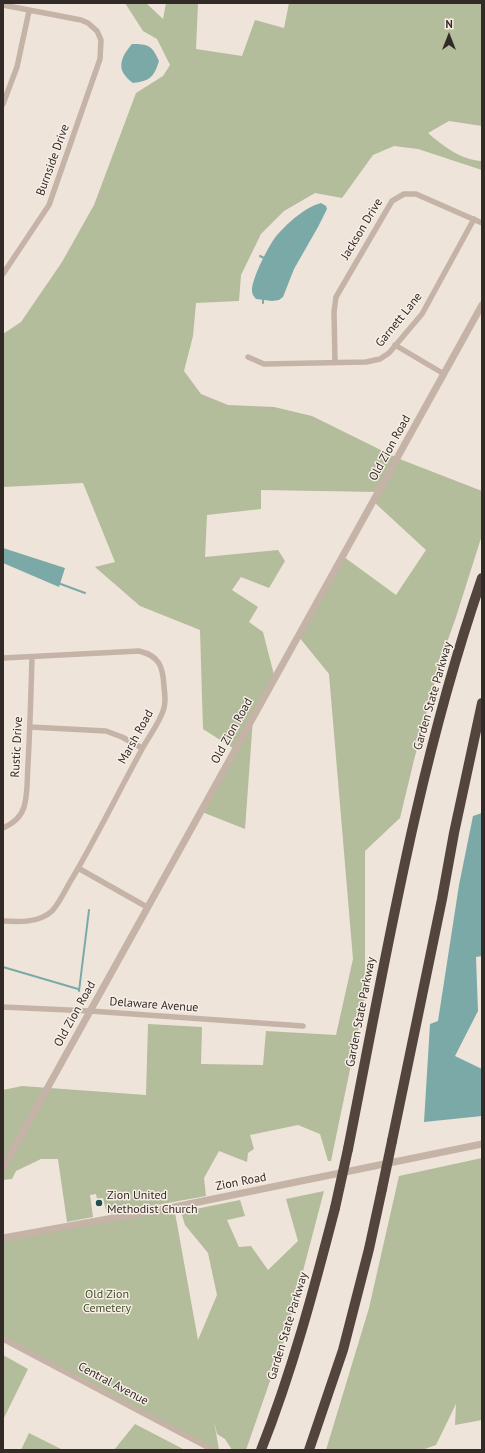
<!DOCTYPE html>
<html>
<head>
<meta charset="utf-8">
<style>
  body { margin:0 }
  #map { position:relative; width:485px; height:1453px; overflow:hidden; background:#efe4d9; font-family:"PT Sans",sans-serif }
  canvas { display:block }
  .frame { position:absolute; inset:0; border:4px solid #322a27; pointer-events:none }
  .north { position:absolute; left:429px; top:16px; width:40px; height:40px; -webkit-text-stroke:3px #f7eee5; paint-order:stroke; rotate:0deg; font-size:11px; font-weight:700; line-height:16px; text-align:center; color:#322a27 }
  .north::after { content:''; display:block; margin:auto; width:14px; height:18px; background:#322a27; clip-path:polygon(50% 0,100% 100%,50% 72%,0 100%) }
</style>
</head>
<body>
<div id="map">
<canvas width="485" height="1453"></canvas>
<div class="frame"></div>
<div class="north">N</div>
</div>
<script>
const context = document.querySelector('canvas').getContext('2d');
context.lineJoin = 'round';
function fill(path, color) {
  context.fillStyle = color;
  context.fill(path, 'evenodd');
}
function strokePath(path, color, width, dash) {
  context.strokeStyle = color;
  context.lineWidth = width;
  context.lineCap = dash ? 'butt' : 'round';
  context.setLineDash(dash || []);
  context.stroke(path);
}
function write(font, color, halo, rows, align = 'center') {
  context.font = font + ' "PT Sans",sans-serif';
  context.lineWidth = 3;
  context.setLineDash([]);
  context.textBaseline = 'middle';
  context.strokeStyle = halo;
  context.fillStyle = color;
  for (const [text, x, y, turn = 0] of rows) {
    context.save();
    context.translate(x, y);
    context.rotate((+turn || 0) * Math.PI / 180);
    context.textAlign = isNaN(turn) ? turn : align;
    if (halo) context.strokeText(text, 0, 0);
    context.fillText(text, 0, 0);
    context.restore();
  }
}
const green = new Path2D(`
  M125,3H146L163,19L166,3H198L196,49L242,56L255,20L284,28L289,3H482V126L449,121L428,133C443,146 461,160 482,161V170L418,149L394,146L373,155L342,198L315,193L284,211L261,234L241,275L239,301L196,303L193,336L184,371L201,394L228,405L274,407L312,416L397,458L482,491V535L456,617L440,662L414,760L400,818L365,851V997L331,1161H328L320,1134L298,1125L250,1135L254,1149L248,1153L247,1162L219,1151L204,1178L206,1196L108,1214L106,1210L103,1198L97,1199L96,1194L90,1195L93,1217L67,1222L58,1159H41L16,1171L12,1179L3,1180V1090L22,1086L146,1095L148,1024L202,1027L201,1064L263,1065L266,1031L336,1035L353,959L329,674L299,637L344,557L396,595L426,550L374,502L379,492L261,490V509L207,515L205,557L278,550L285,561L269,588L241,577L232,590L258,607L249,622L263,632L275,679L253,718L245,829L202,812L236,750L203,729L200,630L140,606L95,567L115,562L83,483L3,487V334L21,322L62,262L94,205L136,93L163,76L170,65L157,39L143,31Z
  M482,1158V1420L455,1425L456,1404L436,1445L422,1450H326L369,1308L399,1176Z
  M324,1191L287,1332L246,1450H232L225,1439L217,1434L214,1421L219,1450H214L3,1339V1238L174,1207L198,1340L217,1295L208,1253L185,1225L181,1212L240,1200L245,1216L227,1220L239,1247L251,1246L268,1270L298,1241L286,1199Z
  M3,1355L28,1369L3,1420Z
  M135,1424L185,1450H114Z
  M29,1433L63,1450H21Z`);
const water = new Path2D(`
  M132,44C148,44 152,45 159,61C154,77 150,81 133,83C130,81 126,77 124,74C117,64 125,52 132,44Z
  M321,203L326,206L327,209L318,227L294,269L283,297L279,300L272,301L256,299C254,297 252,294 252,291C251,280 270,242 278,234C288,223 305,207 321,203Z
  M3,548L65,568L59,587L3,563Z
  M482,813V956L476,957L478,1011L455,1056L482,1069V1116L424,1122L430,1024L438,1021L459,885L473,816Z`);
const stream = new Path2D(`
  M260,256L264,258
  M263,300V303
  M58,583L85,593
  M3,967L78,989
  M79,991L89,910`);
const minor = new Path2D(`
  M3,5L81,20L88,23L97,31L101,40L100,59L49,205L3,274
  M3,104L17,67L29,11
  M395,345L444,374
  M248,357L264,364L366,362L380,359L389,353L422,314L474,219
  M335,362L334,312L336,297L392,201L404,194H416L482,223
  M3,658L139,651C160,656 163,667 164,687C165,694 166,701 164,708C160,723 148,737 141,751C118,793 97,836 73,877C67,886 60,903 52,911C39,923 19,922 3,921
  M30,727L106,731L122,737L142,748
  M3,828C12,824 21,817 24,807C28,794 27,778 28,764C30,729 31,693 32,657
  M78,868L147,907
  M3,1007L90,1011L303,1026
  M3,1339L213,1450`);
const tertiary = new Path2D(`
  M3,1168L482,305
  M3,1238L174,1207L482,1144`);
const motorway = new Path2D(`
  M392,1141L442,899L454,833L482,703
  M348,1149C386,957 418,763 482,578
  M261,1450C292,1372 314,1289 335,1208
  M309,1450L343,1350L369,1249L382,1189`);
const motorwayBridge = new Path2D(`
  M382,1189L392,1141
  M335,1208L348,1149`);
const markers = [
  [99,1203,4,"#204f50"]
];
const streetNames = [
  ["Burnside Drive",53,160,-70],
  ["Jackson Drive",362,229,-59],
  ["Garnett Lane",399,320,-51],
  ["Old Zion Road",390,448,-61],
  ["Garden State Parkway",433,696,-74],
  ["Old Zion Road",232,731,-61],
  ["Marsh Road",136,737,-61],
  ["Rustic Drive",17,747,-87],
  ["Delaware Avenue",154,1005,4],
  ["Garden State Parkway",361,1012,-79],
  ["Old Zion Road",75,1014,-61],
  ["Zion Road",241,1182,-11],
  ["Garden State Parkway",288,1326,-73],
  ["Central Avenue",113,1384,28]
];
const poiNames = [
  ["Zion United",107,1196],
  ["Methodist Church",107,1210]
];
const parkNames = [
  ["Old Zion",107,1295],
  ["Cemetery",107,1309]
];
fill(green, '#b3bc9b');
fill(water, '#7ba9a8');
strokePath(stream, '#7ba9a8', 2);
strokePath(minor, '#c5b3a7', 5.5);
strokePath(tertiary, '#c5b3a7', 7);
strokePath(motorway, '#53443e', 10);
strokePath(motorwayBridge, '#53443e', 10);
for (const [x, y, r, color] of markers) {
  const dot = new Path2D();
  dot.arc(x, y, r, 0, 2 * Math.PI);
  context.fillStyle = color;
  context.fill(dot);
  strokePath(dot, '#f7eee5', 1.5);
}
write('12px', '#322a27', '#f7eee5', streetNames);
write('12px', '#322a27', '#f7eee5', poiNames, 'left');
write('12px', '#444e2d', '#f7eee5', parkNames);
</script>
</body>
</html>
